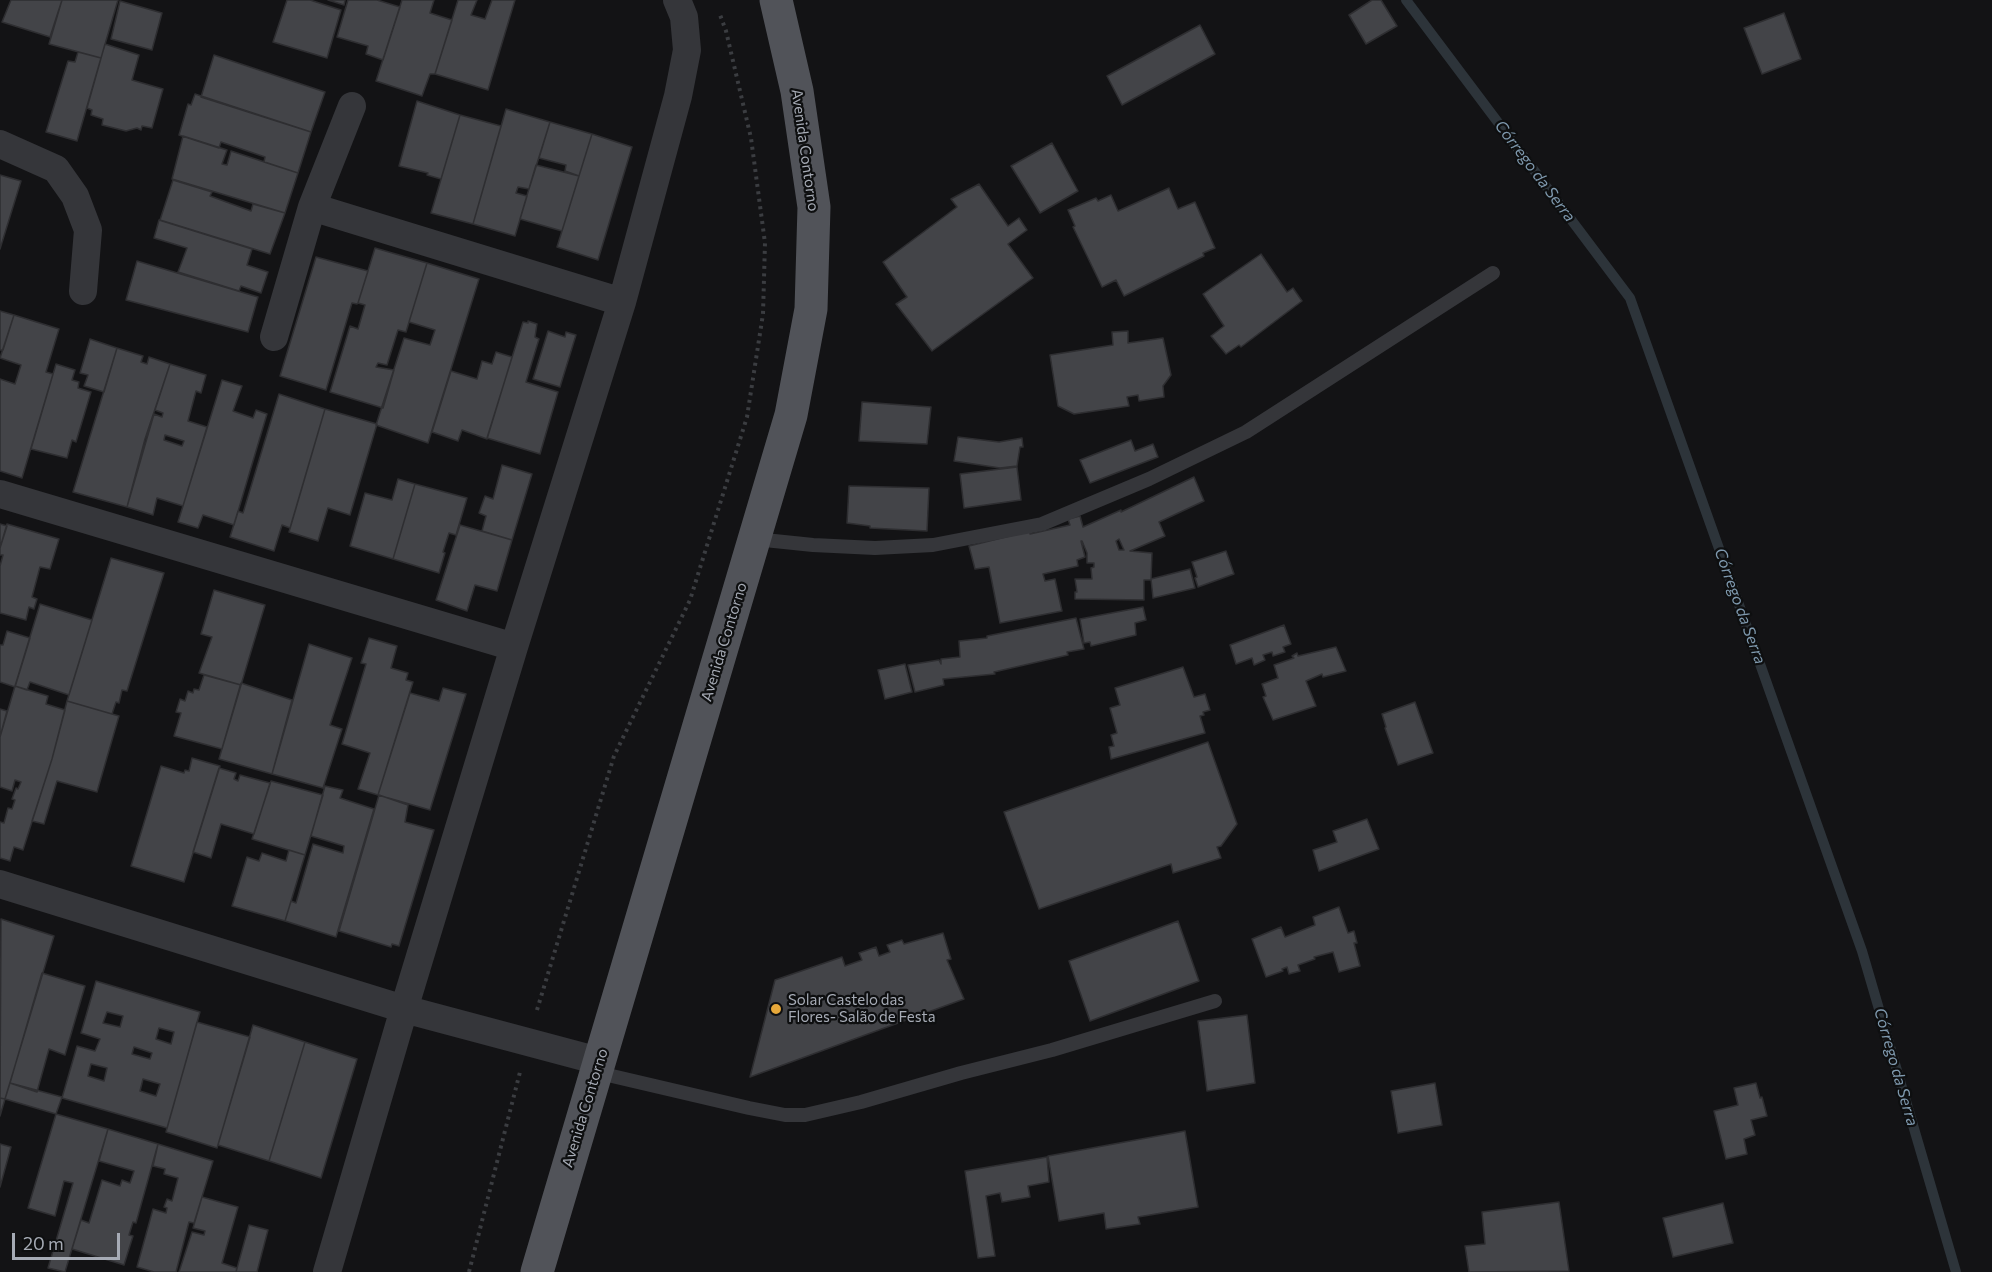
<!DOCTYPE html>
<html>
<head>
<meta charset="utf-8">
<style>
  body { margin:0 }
  #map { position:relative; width:1992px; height:1272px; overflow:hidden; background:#131315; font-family:Commissioner,sans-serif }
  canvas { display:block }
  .scale { position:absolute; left:12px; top:1233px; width:108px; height:27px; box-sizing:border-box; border:3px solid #a6abb5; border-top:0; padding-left:8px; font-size:18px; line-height:21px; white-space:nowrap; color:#a6abb5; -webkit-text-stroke:4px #0e0f10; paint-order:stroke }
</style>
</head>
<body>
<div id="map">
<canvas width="1992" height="1272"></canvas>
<div class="scale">20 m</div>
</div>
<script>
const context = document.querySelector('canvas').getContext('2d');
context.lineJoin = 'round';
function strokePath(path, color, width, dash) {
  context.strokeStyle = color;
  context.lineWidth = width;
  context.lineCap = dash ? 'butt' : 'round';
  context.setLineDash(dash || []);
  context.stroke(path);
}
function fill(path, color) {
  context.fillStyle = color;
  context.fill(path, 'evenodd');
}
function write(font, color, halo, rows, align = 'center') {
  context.font = font + ' Commissioner,sans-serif';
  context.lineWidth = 4.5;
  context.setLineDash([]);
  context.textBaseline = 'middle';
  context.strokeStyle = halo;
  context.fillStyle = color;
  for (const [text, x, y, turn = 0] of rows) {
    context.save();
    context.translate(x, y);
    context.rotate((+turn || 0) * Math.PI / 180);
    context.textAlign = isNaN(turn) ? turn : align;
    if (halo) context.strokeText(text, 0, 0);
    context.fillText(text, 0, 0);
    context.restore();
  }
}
const stream = new Path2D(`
  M1406,0L1630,298L1862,951L1956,1272`);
const building = new Path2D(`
  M11,0H62L50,37L2,22Z
  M62,0H118L101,58L49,44Z
  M287,0H310L341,10L327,58L273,42Z
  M328,0H345L344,5Z
  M348,0H377L400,7L383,60L366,54L368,46L337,37Z
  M402,0H434L430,13L452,20L435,74H430L422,96L376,81Z
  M458,0H477L471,15L485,19L492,0H515L488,90L435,74Z
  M1372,0H1381L1397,26L1366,44L1349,15Z
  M120,1L162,13L152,50L111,39Z
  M1784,13L1801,59L1762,74L1744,28Z
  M1200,25L1215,54L1122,105L1107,76Z
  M105,44L139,55L132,80L163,89L152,128L142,126L141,130L137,128L126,131L102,125L103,119L91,115L92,110L87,108Z
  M78,52L101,58L77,141L46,132L68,61L75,62Z
  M214,55L325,92L311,132L201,97Z
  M195,94L311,132L298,173L264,162L265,157L221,142L219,148L179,135L188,104L191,105Z
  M417,101L460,115L441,179L427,175L428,173L399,166Z
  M506,109L550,122L529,189L518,187L516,193L527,196L515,236L473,224Z
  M460,115L501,126L473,224L431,213Z
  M550,122L592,134L579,176L565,171L566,165L539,158Z
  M592,134L632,147L598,260L557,247Z
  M183,136L227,150L222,164L227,165L231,151L298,173L285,213L172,179Z
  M1052,143L1078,191L1040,213L1011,166Z
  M536,165L579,176L562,231L520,219Z
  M0,175L21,181L0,249Z
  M173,180L212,192L210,196L251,211L253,204L285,213L270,254L160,220Z
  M979,184L1008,226L1019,218L1027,230L1008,244L1033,278L932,351L896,304L907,297L883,262L957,207L951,199Z
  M1169,188L1178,209L1195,202L1215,248L1203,253L1204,256L1124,296L1116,280L1102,287L1073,227L1075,226L1068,210L1096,198L1098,201L1111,195L1118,211Z
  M159,220L252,249L247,265L268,272L261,293L241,286L239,291L178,272L187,248L154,238Z
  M375,248L427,263L406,332L398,330L387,365L378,363L376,367L394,370L383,408L330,392L350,326L358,329L365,305L358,303Z
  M1261,254L1287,292L1293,288L1302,301L1241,347L1239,345L1226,354L1211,336L1224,326L1203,294Z
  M316,257L368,271L358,303L357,304L352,303L326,390L280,376Z
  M137,261L258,297L248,332L126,300Z
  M427,263L479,279L428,443L376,425L404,338L430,345L435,330L409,322Z
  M0,311L14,315L3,350H0Z
  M14,315L59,329L46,372L53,374L22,478L0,471V379L15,384L21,365L0,358Z
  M528,321L537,324L535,337L539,339L526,382L558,392L540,454L487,438L523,322L528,323Z
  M548,331L565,337L566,332L576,335L560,387L533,379Z
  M1128,331V343L1163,338L1171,375L1163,386L1164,397L1139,401L1138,395L1127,397L1129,406L1074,414L1058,406L1050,355L1113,345L1112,332Z
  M90,339L117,348L104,392L84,386L88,375L80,373Z
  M117,348L143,356L141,362L147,364L149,357L170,364L145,439L127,507L73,492Z
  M496,352L512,357L487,439L462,430L458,441L432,432L451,371L477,379L482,361L492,364Z
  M56,364L75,370L72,380L79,382L78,388L91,392L76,442L72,440L67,458L31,449Z
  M170,364L206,375L201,393L196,391L188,421L207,427L183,506L157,498L153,515L127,507L154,414L162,417L163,413L155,410ZM165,435L184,441L182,446L164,440Z
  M222,380L242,386L233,411L253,418L256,410L267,414L234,525L203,515L198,528L178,522Z
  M279,394L325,409L290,528L282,525L274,551L230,537L238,511L243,513Z
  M862,402L931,407L927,444L859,441Z
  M325,409L377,424L350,515L328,508L318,541L289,532Z
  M958,437L999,442L1022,438L1023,447H1020L1017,466L1000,468L954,461Z
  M1131,440L1135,451L1153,444L1158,457L1090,483L1080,460Z
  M502,465L532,474L512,540L482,531L486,516L479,513L485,496L493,499Z
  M1017,467L1021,500L964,508L960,474Z
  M1194,477L1204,501L1159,522L1165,536L1130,551L1152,553L1151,580H1144V600L1075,599V592H1077L1075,579H1092L1091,568L1094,567V563H1087V553L1082,541H1081L1085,557L1077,560L1078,566L1043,574L1045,581L1055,579L1062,611L1000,623L989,567L975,569L969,546L1030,531V534L1070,525L1068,519L1080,516L1083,527L1121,510V512ZM1119,539L1124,550H1119L1116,541Z
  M398,479L415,484L393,559L350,546L365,493L392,500Z
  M415,484L467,498L456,535L449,533L443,552L445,553L439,573L393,559Z
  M849,486L929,488L927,531L870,528V526L847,523Z
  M0,524L7,526L0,548Z
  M7,524L59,539L50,569L40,567L32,597L37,599L34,609L29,607L26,620L0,613V566L3,555H0V548Z
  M460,525L512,540L497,591L475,585L467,611L436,600Z
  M1226,551L1234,574L1198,587L1195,578L1197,577L1192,562Z
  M111,558L164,573L127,691L122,690L119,703L116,702L112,714L67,701Z
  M1190,569L1195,588L1153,598L1151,579Z
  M214,590L265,605L241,685L199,673L212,637L201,634Z
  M40,604L92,620L69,695L30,682L27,690L15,686Z
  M1143,607L1146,620L1135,623L1136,635L1091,646L1090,642L1084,643L1080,619Z
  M1076,618L1084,649L1067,652L1068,655L994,672L995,674L943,679L944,685L915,692L908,665L939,660L941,664V659L960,657L959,641L987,638V636Z
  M1284,625L1291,644L1283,647L1285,652L1273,656L1272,652L1263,655L1265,660L1254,665L1252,658L1236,664L1230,645Z
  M7,631L30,638L15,687L0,682V645H3Z
  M369,638L397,646L391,668L408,673L406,680L413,682L378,795L358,789L370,753L342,744L366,664L361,663Z
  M309,644L352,658L330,725L342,729L323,788L272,774Z
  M1336,647L1346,671L1323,677L1322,674L1306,681L1316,706L1273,720L1263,697L1266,696L1262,684L1278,678L1274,665L1294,658L1292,656L1297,653L1298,656Z
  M905,664L912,692L885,699L878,670Z
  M1183,667L1194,697L1205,694L1210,710L1203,712L1204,715L1200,716L1205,733L1111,759L1109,747L1114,746L1111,735L1117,733L1110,708L1120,705L1115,688Z
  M204,675L241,685L222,749L174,736L181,713L176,712L180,699L185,701L188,691L193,693L194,689L199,690Z
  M241,683L292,700L272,774L219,759Z
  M15,686L48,696L46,704L65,710L52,759L23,850L14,847L10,861L0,858V822L4,823L8,808L12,809L15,800L12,799L16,788L18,789L21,782L15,780L12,791L0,787V737Z
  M443,688L466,694L430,810L378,795L410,693L439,701Z
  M67,701L119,716L97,792L57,781L44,824L32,821L52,759Z
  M1415,702L1433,753L1398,765L1385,728L1386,727L1382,714Z
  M0,709L7,711L0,737Z
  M1208,742L1237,824L1221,846L1217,847L1221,858L1173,873L1171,864L1039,909L1004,812Z
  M192,758L220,766L184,882L131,866L161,766L184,773L185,770L189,771Z
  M219,768L236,773L234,779L238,781L240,775L270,783L254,834L221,824L211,858L193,852Z
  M271,781L323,795L305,855L252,839Z
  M325,786L343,790L340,798L374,809L336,937L285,921L291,901L296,903L313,844L343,853L344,846L311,836Z
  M379,795L408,805L405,822L434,830L399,946L392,944L391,947L339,931Z
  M1367,819L1379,849L1319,871L1313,850L1337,842L1333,831Z
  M289,850L305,855L285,921L232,906L247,857L259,861L262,853L286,861Z
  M1339,907L1348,933L1354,931L1357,943H1354L1360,966L1339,972L1333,952L1314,957L1315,959L1298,965L1300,971L1289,974L1287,967L1282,969L1283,971L1266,977L1252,939L1281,927L1285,937L1315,925L1313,917Z
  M1,919L54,936L5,1099L0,1098Z
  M1178,921L1199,981L1090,1021L1069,961Z
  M943,933L951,959L947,960L964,999L750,1077L775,980L842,957L845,966L862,960L859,953L876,947L879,956L890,952L887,945L902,940L904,944Z
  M42,973L85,986L65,1055L49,1049L37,1092L10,1083Z
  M96,981L200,1012L167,1128L62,1098L77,1046L95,1051L100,1039L81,1033ZM107,1012L123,1016L120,1027L103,1023ZM159,1028L174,1032L171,1044L156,1039ZM134,1047L152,1053L150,1059L132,1054ZM91,1064L107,1068L104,1081L88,1076ZM143,1079L160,1084L156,1096L140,1091Z
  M1247,1015L1255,1083L1207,1091L1198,1021Z
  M197,1022L250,1037L217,1148L166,1132Z
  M253,1025L305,1042L269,1161L218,1145Z
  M305,1042L357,1059L321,1178L269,1161Z
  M10,1083L62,1097L56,1114L5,1099Z
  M1435,1083L1442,1125L1398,1133L1391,1091Z
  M1756,1083L1760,1098L1762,1097L1767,1116L1751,1120L1755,1135L1744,1139L1747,1154L1726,1159L1714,1111L1738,1105L1734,1088Z
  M0,1098L5,1099L0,1116Z
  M56,1114L108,1129L65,1272L48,1268L73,1183L64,1181L55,1216L28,1208Z
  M108,1129L158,1144L136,1223L133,1222L129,1235L133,1236L124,1265L72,1249L81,1220L89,1223L102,1180L120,1186L122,1180L130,1183L134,1171L99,1161Z
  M1185,1131L1198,1207L1138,1217L1140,1224L1106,1229L1104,1213L1059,1221L1048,1156Z
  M0,1144L11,1147L0,1187Z
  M158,1144L213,1161L194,1223L189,1222L176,1272H154L137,1267L153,1209L166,1213L167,1208L164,1207L167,1199L172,1201L178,1178L164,1174L165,1169L153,1166Z
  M1047,1157L1049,1182L1028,1186L1030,1197L1002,1202L1000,1193L986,1196L995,1256L978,1258L965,1171Z
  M202,1197L238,1207L222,1263L237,1268L236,1272H179L192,1232L204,1235L205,1231L193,1228Z
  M1559,1202L1569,1271L1469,1272L1465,1246L1485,1244L1482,1212Z
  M1723,1203L1733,1243L1673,1257L1663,1218Z
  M249,1225L268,1230L257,1272H236Z`);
const path = new Path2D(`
  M537,1010L614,756L690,600L747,417L763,314L765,243L751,138L726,31L719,12
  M469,1272L520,1072`);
const lane = new Path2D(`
  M755,539L813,545L875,548L933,545L1042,524L1149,479L1246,432L1493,273
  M595,1072L749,1108L785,1115H805L861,1102L961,1073L1052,1050L1215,1001`);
const street = new Path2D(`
  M352,106L312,207L622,302
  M0,144L56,169L75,196L88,230L83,291
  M274,337L312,207
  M0,494L514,647
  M0,884L404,1009L599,1061
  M327,1272L404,1009L514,647L622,302L678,96L687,50L684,17L677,0`);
const primary = new Path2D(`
  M537,1272L791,415L811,309L814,207L797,91L776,0`);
const markers = [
  [776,1009,6,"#e7a83a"]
];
const streetNames = [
  ["Avenida Contorno",805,150,82],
  ["Avenida Contorno",724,642,-73],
  ["Avenida Contorno",585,1108,-73]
];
const poiNames = [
  ["Solar Castelo das",788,1000],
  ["Flores- Salão de Festa",788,1017]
];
const waterNames = [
  ["Córrego da Serra",1535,171,53],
  ["Córrego da Serra",1740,606,70],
  ["Córrego da Serra",1896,1067,74]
];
strokePath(stream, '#2d343a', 10);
fill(building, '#434448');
strokePath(building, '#2e2e31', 1.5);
strokePath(path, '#3b3d41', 4, [3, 4.5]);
strokePath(lane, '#35363a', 14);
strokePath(street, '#35363a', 28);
strokePath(primary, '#515359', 33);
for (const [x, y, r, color] of markers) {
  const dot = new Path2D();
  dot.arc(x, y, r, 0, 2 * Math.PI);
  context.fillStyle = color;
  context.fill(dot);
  strokePath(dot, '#0e0f10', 2);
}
write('15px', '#a6abb5', '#0e0f10', streetNames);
write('15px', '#a6abb5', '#0e0f10', poiNames, 'left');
write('italic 16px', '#7f99ae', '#0e0f10', waterNames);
</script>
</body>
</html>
